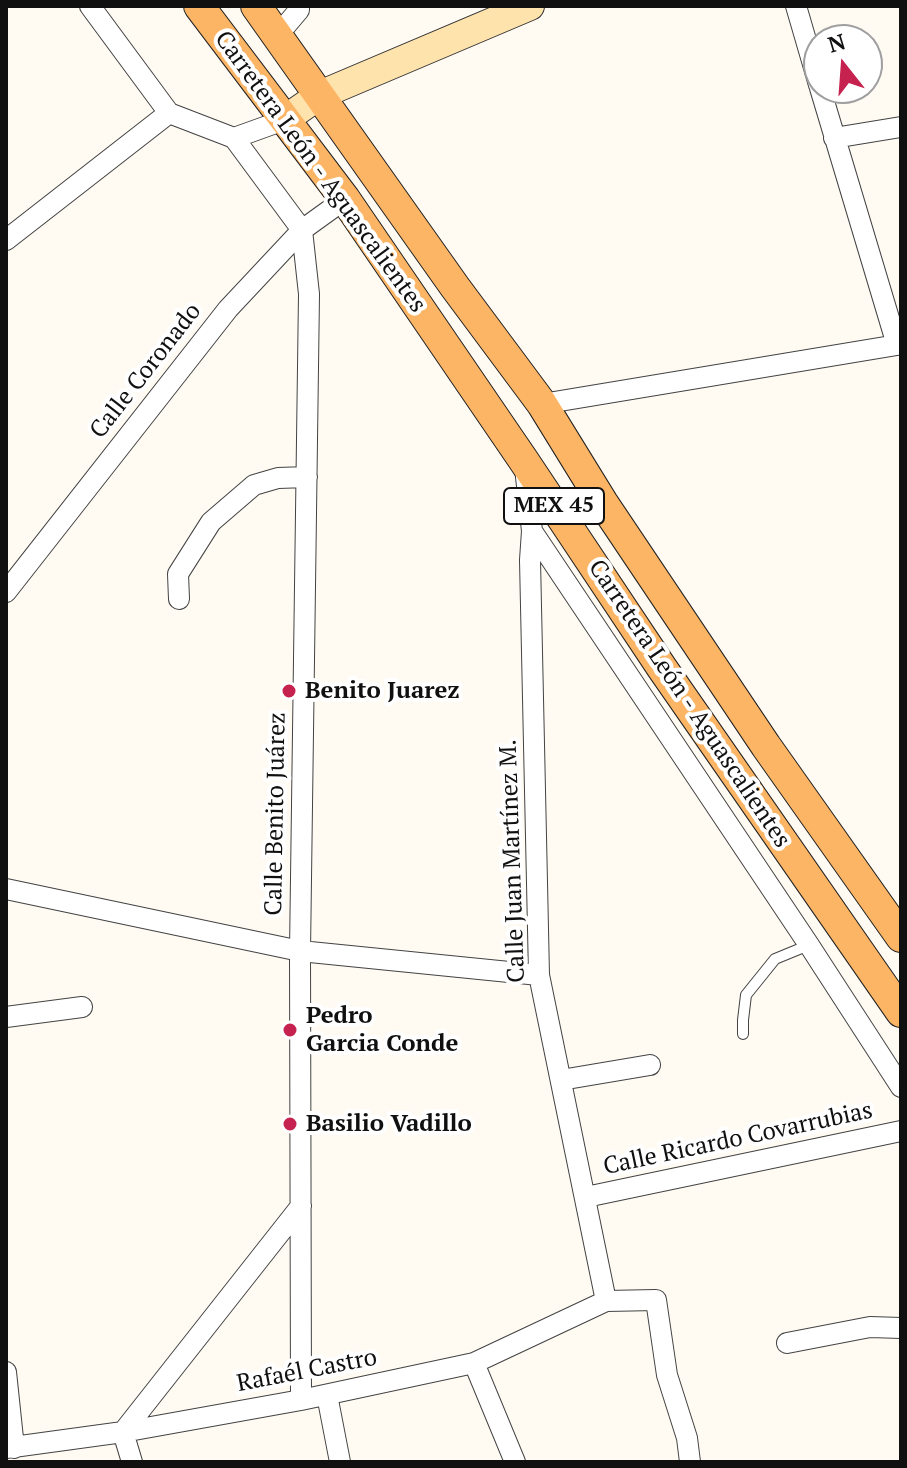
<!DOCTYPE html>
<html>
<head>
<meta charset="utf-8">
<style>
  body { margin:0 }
  #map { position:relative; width:907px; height:1468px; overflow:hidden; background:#fffaf2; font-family:"PT Serif",serif }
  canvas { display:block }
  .frame { position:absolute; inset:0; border:8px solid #101010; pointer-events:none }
  .north { position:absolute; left:803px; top:24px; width:80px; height:80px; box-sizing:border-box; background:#fff; border:2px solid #9f9f9f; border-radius:50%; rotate:343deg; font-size:22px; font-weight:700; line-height:32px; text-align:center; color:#101010 }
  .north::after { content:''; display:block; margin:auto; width:28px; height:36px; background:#c5224f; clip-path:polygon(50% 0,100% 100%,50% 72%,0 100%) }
</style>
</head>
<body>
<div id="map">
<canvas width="907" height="1468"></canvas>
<div class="frame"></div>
<div class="north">N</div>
</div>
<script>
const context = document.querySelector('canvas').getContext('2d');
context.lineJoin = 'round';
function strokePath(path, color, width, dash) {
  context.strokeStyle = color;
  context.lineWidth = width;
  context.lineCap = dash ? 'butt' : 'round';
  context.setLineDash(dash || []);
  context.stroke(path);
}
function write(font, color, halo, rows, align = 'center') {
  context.font = font + ' "PT Serif",serif';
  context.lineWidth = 8;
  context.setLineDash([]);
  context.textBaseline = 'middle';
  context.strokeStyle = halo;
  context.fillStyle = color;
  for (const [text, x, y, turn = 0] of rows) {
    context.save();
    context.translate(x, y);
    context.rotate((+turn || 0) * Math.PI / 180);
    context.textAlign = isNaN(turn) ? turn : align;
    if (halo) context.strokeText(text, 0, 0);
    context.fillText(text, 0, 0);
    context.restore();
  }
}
const lane = new Path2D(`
  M743,1034V1020L746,995L775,959L809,945`);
const street = new Path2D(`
  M90,6L169,113L234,138L284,120
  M796,6L819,85
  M277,36L299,10V6
  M234,138L302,230L309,294L300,951L301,1400
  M834,138L901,127
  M6,240L169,113
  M542,404L897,345L820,88
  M525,468L532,531L530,560L539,975L606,1301
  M532,531L809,945L901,1087
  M6,592L228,309L302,230L345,199
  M179,599L178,574L211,522L254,485L278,478L307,477
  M6,889L300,951L539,975
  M6,1017L82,1007
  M561,1080L650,1065
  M586,1197L901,1131
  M787,1343L870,1327L901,1328
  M474,1363L515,1462
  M6,1372L14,1448
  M327,1395L340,1462
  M6,1448L123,1432L301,1400L474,1363L606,1301L656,1300L667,1375L687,1438L690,1462
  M132,1462L123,1432L301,1206`);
const secondary = new Path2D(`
  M284,120L320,95L530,6`);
const primary = new Path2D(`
  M199,6L345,199L524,461L662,668L901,1012
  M256,6L455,287L542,404L603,503L766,746L901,937`);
const markers = [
  [289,691,8,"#c5224f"],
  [290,1030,8,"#c5224f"],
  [290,1124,8,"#c5224f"]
];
const shields = [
  [554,506,100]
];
const shieldNames = [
  ["MEX 45",554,506]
];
const streetNames = [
  ["Carretera León - Aguascalientes",320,172,54],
  ["Calle Coronado",146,371,-52],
  ["Carretera León - Aguascalientes",689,704,56],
  ["Calle Benito Juárez",276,814,-89],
  ["Calle Juan Martínez M.",513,861,-92],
  ["Calle Ricardo Covarrubias",738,1139,-12],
  ["Rafaél Castro",307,1371,-11]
];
const poiNames = [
  ["Benito Juarez",305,691],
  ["Pedro",306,1016],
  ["Garcia Conde",306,1044],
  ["Basilio Vadillo",306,1124]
];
strokePath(lane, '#434343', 12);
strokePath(street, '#434343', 22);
strokePath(secondary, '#323232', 30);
strokePath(primary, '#212121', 32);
strokePath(lane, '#fff', 10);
strokePath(street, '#fff', 20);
strokePath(secondary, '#ffe3ad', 28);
strokePath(primary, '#fcb565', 30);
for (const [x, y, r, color] of markers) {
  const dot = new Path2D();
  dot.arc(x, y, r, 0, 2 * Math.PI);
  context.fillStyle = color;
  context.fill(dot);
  strokePath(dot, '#fff', 3);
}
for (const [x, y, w] of shields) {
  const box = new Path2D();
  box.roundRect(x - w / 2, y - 18, w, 36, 6);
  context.fillStyle = '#fff';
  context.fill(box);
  strokePath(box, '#101010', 2);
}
write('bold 22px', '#101010', null, shieldNames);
write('24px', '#101010', '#fff', streetNames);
write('bold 24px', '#101010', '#fff', poiNames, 'left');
</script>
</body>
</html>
